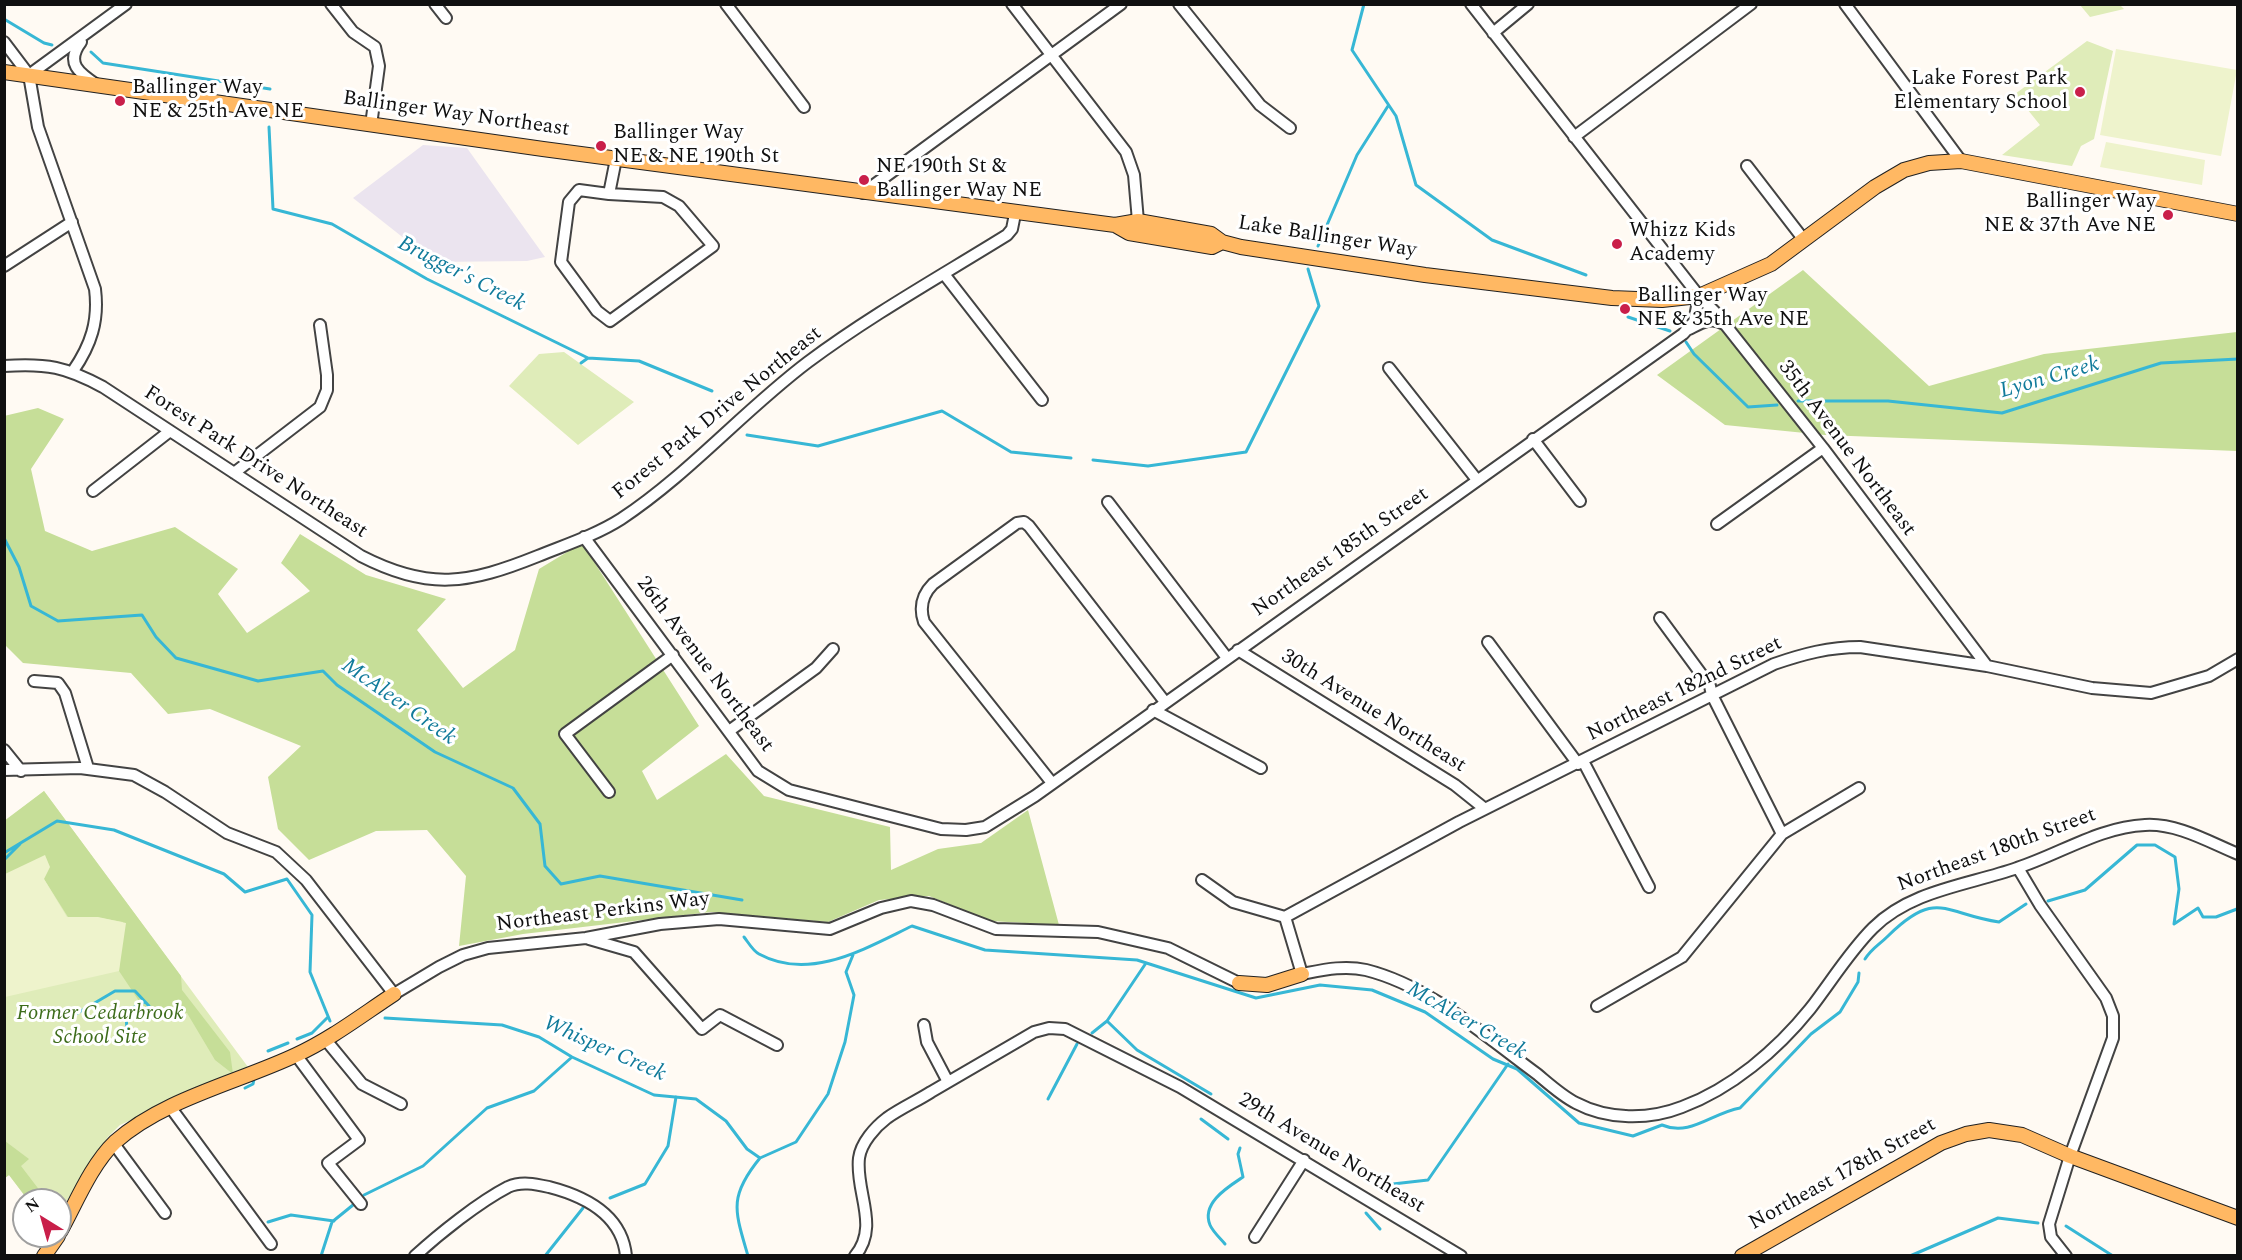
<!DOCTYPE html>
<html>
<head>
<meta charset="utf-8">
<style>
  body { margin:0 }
  #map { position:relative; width:2242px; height:1260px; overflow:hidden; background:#fffaf3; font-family:Spectral,serif }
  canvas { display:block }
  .frame { position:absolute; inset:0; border:6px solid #101010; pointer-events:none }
  .north { position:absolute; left:12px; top:1188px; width:60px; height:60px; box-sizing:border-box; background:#fff; border:2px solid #9f9f9f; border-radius:50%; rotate:323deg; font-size:16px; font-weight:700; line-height:24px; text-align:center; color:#101010 }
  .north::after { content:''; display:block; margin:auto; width:21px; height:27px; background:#c91f4a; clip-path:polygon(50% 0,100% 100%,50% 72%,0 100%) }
</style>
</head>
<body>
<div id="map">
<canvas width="2242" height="1260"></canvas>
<div class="frame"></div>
<div class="north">N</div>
</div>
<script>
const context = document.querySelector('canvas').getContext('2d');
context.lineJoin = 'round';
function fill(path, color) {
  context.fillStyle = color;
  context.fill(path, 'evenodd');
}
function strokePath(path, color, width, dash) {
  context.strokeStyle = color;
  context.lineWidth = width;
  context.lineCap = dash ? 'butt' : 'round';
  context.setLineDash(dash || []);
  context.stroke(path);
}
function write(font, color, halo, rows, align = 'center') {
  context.font = font + ' Spectral,serif';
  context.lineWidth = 6;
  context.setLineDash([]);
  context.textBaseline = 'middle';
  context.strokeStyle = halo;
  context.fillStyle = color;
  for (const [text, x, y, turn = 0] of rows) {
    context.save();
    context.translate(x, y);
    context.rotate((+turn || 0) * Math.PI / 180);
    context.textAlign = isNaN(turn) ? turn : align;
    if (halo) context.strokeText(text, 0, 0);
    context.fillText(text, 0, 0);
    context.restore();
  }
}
const industrial = new Path2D(`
  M423,145L467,148L545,257L527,261L434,262L353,198Z`);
const green = new Path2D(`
  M2080,5H2120L2124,9L2090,17Z
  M2087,41L2113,51L2094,139L2081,146L2072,166L2002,155L2040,125L2015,94Z
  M564,352L634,402L578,445L509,386L539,354Z
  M44,791L248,1067L120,1125L108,1137L60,1211V1200H28L9,1175L5,1178V821Z`);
const forest = new Path2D(`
  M1803,270L1929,386L2044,354L2237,332V451L1825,435L1725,425L1657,375Z
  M38,408L64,419L31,469L45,531L92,551L175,527L238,569L218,594L247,633L310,591L281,563L300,534L366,575L446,599L417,630L463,688L515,650L539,569L582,543L699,726L642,771L657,800L726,754L764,796L890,827L891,870L938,849L981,843L1028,810L1059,925L991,921L929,896L879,900L828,922L711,912L523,934L459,946L466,876L427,830L376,831L309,860L278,829L268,777L301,746L210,709L168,714L131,673L23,663L5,645L4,416Z
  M44,791L181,976L182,990L230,1052L233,1074L215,1060L187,1013H147L119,971L123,922L95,917H68L44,879L5,874L4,821Z
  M5,1141L29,1159L21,1166L47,1200H28L9,1175L5,1178Z`);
const pitch = new Path2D(`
  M2116,49L2237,70L2221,156L2100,135Z
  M2106,142L2205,160L2202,185L2100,167Z
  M45,855L50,867L44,879L67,917H98L126,923L119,971L5,997V874Z`);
const stream = new Path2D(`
  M1364,4L1352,50L1396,116L1416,185L1492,240L1586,275
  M4,19L44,43L52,45
  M91,52L103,63L270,89
  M269,127L273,209L332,224L427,279L588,358L639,361L712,391
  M1318,246L1357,155L1388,106
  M1628,317L1670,331
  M1686,342L1694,354L1748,407L1777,405
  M581,363L588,358
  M1798,401H1888L2002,413L2161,363L2238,359
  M747,435L818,446L942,411L1011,452L1071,458
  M1093,460L1148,466L1246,452L1319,306L1308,269
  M4,538L19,567L31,606L58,621L142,615L156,637L176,658L258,681L323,671L337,685L435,752L513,788L540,824L545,866L561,884L600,876L742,900
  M4,853L57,821L114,830L224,874L245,892L287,879L312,915L310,972L330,1021
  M4,860L20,844
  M2048,901L2085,890L2137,845H2155L2175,857L2179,889L2174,924L2198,908L2203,917H2216L2237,909
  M744,937C748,942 753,951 759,954C810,982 866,948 912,926L985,950L1137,960L1256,998L1320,985L1372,990L1425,1012L1493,1059L1517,1069L1579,1123L1633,1136L1662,1125C1690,1137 1712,1113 1740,1108L1811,1034L1840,1012L1858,982L1859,973
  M1865,959C1872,948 1879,945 1888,936C1937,888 1944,914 1999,922L2026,904
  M76,1014L115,991H135L149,1006
  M385,1018L502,1025L539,1037L572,1057L654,1095L696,1099L726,1121L747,1149L760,1158L796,1142L828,1094L845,1042L854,995L846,972L853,955
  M1107,1021L1137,1050L1211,1094
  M127,1033L126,1011L145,1002
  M1092,1033L1107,1021L1146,963
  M297,1039L312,1033L328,1017
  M268,1051L288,1043
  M245,1088L253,1084L254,1079
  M1048,1099L1077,1044
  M1201,1119L1228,1139
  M1384,1185L1428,1180L1508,1064
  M364,1195L423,1166L487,1108L534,1091L572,1057
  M610,1198L645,1184L668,1146L676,1097
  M1366,1213L1380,1229
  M268,1222L291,1215L334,1221
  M2066,1226L2113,1256
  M1225,1244C1221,1239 1213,1232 1210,1225C1201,1203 1228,1187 1243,1177L1238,1154L1240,1148
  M321,1256L332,1222L353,1205
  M545,1256L583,1208
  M748,1256C735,1211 728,1197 760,1158
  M1910,1256L1998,1218L2038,1223`);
const minor = new Path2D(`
  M331,4L353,32L375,47L379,66L371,125
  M435,4L446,18
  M726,4L804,107
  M1012,4L1126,152L1134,175L1138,221
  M1179,4L1260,105L1290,128
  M1471,4L1699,296L1716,313L1823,448L1987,666
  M1845,4L1961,161
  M1493,33L1528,4
  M4,42L29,75L38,127L95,289C99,321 91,345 73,371
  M81,42C65,63 79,73 97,85
  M29,75L126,4
  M1574,137L1751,4
  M1747,166L1804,240
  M863,193L1121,4
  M609,194L663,197L679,206L713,246L610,321L597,311L561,262L569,202L579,190L609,194L616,159
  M4,266L72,222
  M944,274L1042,400
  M1689,329C1701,323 1711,316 1724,324
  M4,366C47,363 66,367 103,387L361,556C429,591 468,584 538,556C565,545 596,535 621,519C689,474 743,411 808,362C871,315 941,276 1007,235L1012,229L1015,214
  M1389,368L1477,480
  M1533,439L1580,501
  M234,473L320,407L327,390V375L320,325
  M93,491L170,431
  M1108,502L1227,658
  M1717,524L1823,448
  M584,537L758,771L789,790L941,829L966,830L985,827L1035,796L1683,334L1694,322L1699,296
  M1660,618L1710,686L1712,695L1782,834
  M1488,642L1578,764
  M1238,650L1455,785L1485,809
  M34,681L58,683L65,693L88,768
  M1153,710L1261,768
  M729,731L816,668L833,649
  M4,750L21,771
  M1583,761L1649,887
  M4,770L80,768L134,775L165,792L227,833L276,852L306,880L394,994L439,967L463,955L488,948L586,938L660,924L719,919L830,929L881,908L911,901L933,905L996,929L1098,932L1168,948L1239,983
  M1052,783L924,622C919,607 922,595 933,584L1017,523L1024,522L1029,526L1165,702
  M609,792L565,734L673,655
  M2018,868L2040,905L2106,998L2113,1016V1038L2070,1156L2049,1224L2051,1237L2066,1256
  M1202,880L1233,902L1285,917
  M1285,917L1302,974C1323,970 1344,965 1366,970C1430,986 1485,1036 1537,1074C1549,1084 1562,1096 1576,1103C1608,1120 1649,1120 1682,1107C1731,1089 1777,1050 1810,1009C1831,982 1849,952 1873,928C1911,890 1969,885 2017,868C2060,854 2100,827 2145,825C2177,823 2209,842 2238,854
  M1285,917L1459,822L1774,664C1803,654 1829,647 1860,647L1987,666L2092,688L2151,693L2209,676L2238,659
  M589,939L634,952L702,1029L720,1015L777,1045
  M1597,1006L1682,957L1782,834L1859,788
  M924,1025L927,1042L948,1082
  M325,1039L362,1084L401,1104
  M296,1055L359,1140L328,1163L361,1204
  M171,1108L271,1244
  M114,1144L165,1213
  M1255,1237L1304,1160
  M415,1256C439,1234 479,1202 508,1187C521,1181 535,1184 549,1187C584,1196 622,1214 626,1256
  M855,1256C880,1226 855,1192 859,1158C861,1143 875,1127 887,1118C901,1108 917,1101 931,1092C965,1072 1000,1052 1034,1032L1049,1028L1065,1029L1180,1087L1461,1256`);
const major = new Path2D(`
  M4,72L543,149L1115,225L1129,233L1212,247L1222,242
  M1115,225L1138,221L1211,234L1222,242L1241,247L1425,275L1612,298L1662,300L1699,296L1771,264L1875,187L1904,170L1929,163L1961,161L2238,214
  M1239,983L1267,985L1302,974
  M60,1232C76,1203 91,1165 115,1142C163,1099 239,1082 296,1055C331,1039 362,1015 394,994
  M44,1256L58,1236
  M1742,1256L1941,1143L1966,1134L1989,1130L2022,1135L2070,1156L2238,1218`);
const markers = [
  [2080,92,6,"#c91f4a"],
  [120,101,6,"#c91f4a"],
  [601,146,6,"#c91f4a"],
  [864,180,6,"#c91f4a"],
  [2168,215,6,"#c91f4a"],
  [1617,244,6,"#c91f4a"],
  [1625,309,6,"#c91f4a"]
];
const poiNames = [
  ["Lake Forest Park",2068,80,"right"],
  ["Elementary School",2068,104,"right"],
  ["Ballinger Way",132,89],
  ["NE & 25th Ave NE",132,113],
  ["Ballinger Way",613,134],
  ["NE & NE 190th St",613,158],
  ["NE 190th St &",876,168],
  ["Ballinger Way NE",876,192],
  ["Ballinger Way",2156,203,"right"],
  ["NE & 37th Ave NE",2156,227,"right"],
  ["Whizz Kids",1629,232],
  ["Academy",1629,256],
  ["Ballinger Way",1637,297],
  ["NE & 35th Ave NE",1637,321]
];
const streetNames = [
  ["Ballinger Way Northeast",456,115,8],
  ["Lake Ballinger Way",1327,238,9],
  ["Forest Park Drive Northeast",718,414,-39],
  ["35th Avenue Northeast",1846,449,53],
  ["Forest Park Drive Northeast",255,463,33],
  ["Northeast 185th Street",1341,553,-35],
  ["26th Avenue Northeast",704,665,53],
  ["Northeast 182nd Street",1685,690,-26],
  ["30th Avenue Northeast",1373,712,32],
  ["Northeast 180th Street",1997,851,-20],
  ["Northeast Perkins Way",603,913,-7],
  ["29th Avenue Northeast",1331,1154,31],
  ["Northeast 178th Street",1843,1175,-29]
];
const parkNames = [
  ["Former Cedarbrook",100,1015],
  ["School Site",100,1039]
];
const waterNames = [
  ["Brugger's Creek",461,275,27],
  ["Lyon Creek",2050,379,-16],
  ["McAleer Creek",398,703,35],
  ["McAleer Creek",1466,1022,30],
  ["Whisper Creek",604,1050,24]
];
fill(industrial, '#ebe4ef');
fill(green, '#dfecb9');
fill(forest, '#c6de98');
fill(pitch, '#eef3cc');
strokePath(stream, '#37b7d5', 3);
strokePath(minor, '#434343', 14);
strokePath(major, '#212121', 16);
strokePath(minor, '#fff', 10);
strokePath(major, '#ffb863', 14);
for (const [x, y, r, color] of markers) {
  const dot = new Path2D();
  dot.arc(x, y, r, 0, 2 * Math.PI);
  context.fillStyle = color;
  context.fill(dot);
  strokePath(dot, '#fff', 2);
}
write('21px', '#101010', '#fff', poiNames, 'left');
write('21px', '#101010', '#fff', streetNames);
write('italic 21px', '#3d6c1b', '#fff', parkNames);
write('italic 22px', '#117b9b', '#fff', waterNames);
</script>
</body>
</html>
